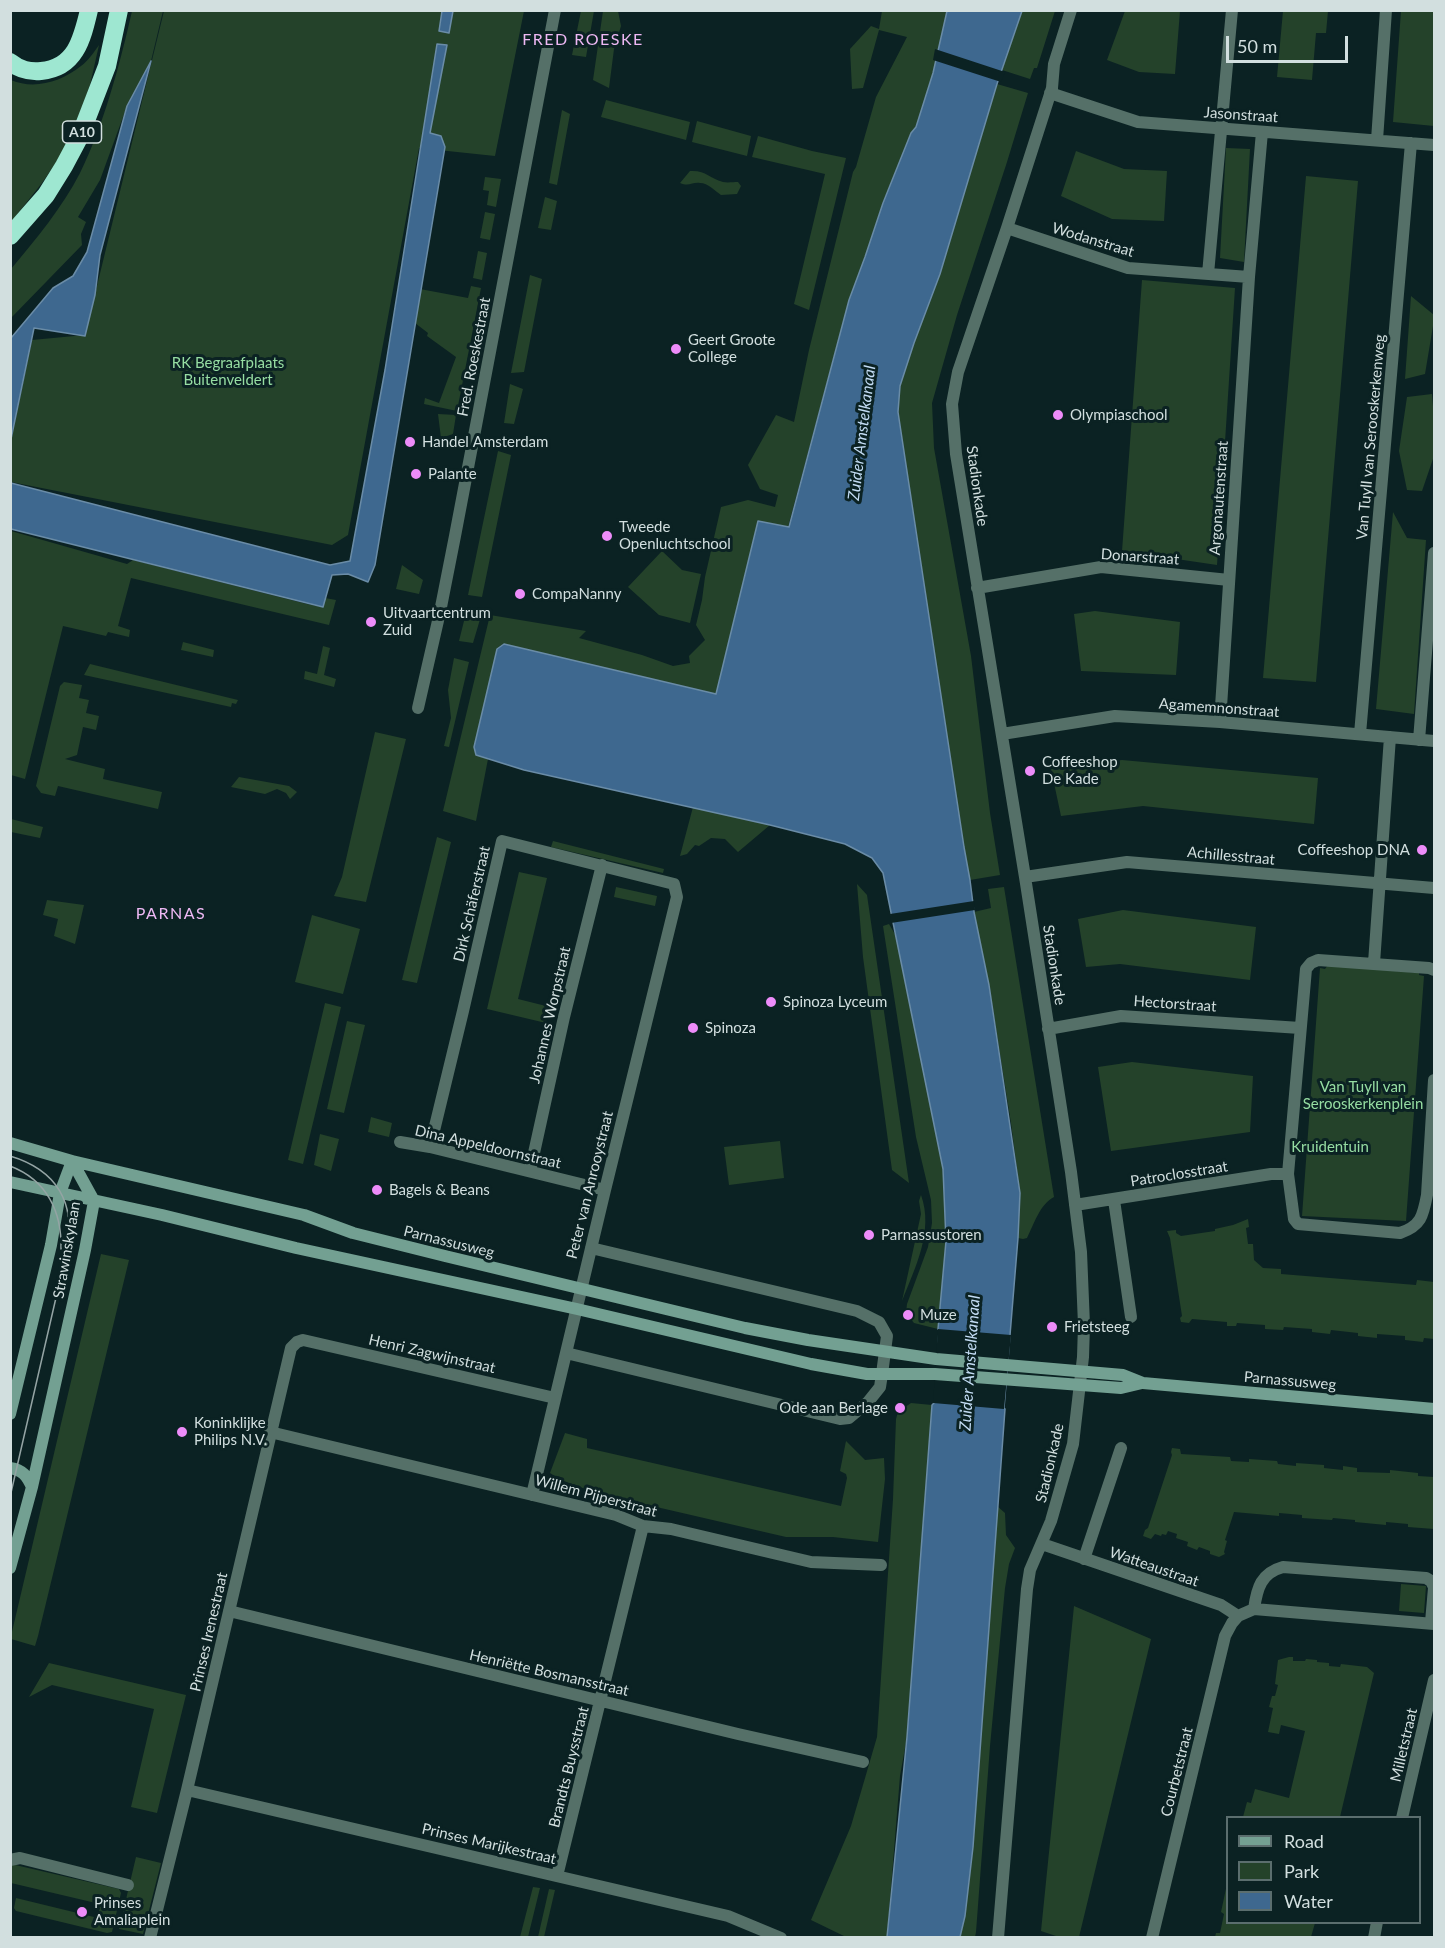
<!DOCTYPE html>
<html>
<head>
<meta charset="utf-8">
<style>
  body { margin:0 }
  #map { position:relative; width:1445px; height:1948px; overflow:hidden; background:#0b2223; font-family:Lato,sans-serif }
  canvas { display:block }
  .frame { position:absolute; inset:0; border:12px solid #d2dfdf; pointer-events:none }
  .legend { position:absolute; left:1226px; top:1816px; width:195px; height:108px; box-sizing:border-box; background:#0b2223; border:2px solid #5b6e6e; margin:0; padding:8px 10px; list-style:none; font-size:18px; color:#d2dfdf }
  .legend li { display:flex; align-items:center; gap:12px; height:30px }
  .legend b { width:30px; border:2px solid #5b6e6e }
  .scale { position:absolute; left:1226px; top:36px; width:122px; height:27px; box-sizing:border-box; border:3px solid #d2dfdf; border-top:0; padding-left:8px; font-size:18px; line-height:21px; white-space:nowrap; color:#d2dfdf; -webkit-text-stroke:4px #0b2223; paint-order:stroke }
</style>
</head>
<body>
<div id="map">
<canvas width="1445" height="1948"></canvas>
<div class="frame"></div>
<ul class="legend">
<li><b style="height:8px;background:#73a092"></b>Road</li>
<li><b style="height:16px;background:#24422a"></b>Park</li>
<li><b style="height:16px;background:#3e688f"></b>Water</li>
</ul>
<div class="scale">50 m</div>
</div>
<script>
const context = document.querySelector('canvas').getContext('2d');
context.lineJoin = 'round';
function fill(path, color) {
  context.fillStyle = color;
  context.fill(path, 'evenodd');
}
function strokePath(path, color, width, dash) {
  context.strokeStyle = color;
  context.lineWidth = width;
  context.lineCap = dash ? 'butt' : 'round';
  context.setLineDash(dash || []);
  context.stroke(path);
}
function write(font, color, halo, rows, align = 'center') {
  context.font = font + ' Lato,sans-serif';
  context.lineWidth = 6;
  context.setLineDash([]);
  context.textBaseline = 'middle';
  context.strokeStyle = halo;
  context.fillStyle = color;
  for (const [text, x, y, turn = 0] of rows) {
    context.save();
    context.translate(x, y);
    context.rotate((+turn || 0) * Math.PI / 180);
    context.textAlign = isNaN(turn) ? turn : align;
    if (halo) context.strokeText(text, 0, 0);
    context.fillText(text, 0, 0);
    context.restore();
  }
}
const green = new Path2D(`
  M132,11H163L151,61L127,106L100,180L78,217L86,222L81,234L82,245L11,318V269C36,239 62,208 80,173C104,124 120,64 132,11Z
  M164,11H524L495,156L419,148L348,535L332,545L11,482V441L32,340L85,335Z
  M581,11H594L586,57L572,55Z
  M603,11H618L621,26L614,49L609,88L593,80Z
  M882,11H947L933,73L916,127L911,133L883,202L865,257L849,300L788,527L758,521L716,694L503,644L497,649L474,747L476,755L488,759L476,821L443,811L490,615L586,631L579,638L642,655L673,666L690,663L689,656L705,640L696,625L702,600L705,577L721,507L748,500L775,507L778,495L760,489L748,465L776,415L794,422L809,350L853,172L856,167L876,97L907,37L879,30L863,88L852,89L850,49L871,26L879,29Z
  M1022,11H1055L1037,68H1034L1030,79L1002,70Z
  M1125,11H1180L1175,74L1139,72L1107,60Z
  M1283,11H1328L1326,33H1316L1312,80L1277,77Z
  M1401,11H1434V126L1393,122Z
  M99,45L90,85L68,145L42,183L11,222V80C34,90 61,82 81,66C88,61 94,52 99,45Z
  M997,84L1028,93L1007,162L957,315L932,403L934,448L971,656L990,813L1000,875L970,880L964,847L898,412L900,386L914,343L940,274Z
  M606,100L690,122L686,140L601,117Z
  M562,110L570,114L557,185L549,183Z
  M697,121L751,136L747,156L692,142Z
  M758,136L812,151L846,158L809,310L794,304L825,174L752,157Z
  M1226,148L1250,149L1244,262L1220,258Z
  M1076,151L1124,169L1167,171L1164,221L1112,219L1061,196Z
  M690,171C706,170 709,178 723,182C727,183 734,182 738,182L741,186L737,194L721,195C715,191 708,183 700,183C692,182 689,187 680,183Z
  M1306,176L1358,181L1316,682L1263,678Z
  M485,177L501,179L496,207L487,205L489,191L483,190Z
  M545,197L557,201L551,230L538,228Z
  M485,212L495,214L490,240L480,238Z
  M478,251L487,253L482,280L473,278Z
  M530,275L542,279L524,372L511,373Z
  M1142,280L1235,288L1217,565L1122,551Z
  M471,286L481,288L457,411L424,404L425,398L439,403L456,357L427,336L428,333L415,323L420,289L468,298Z
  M1411,296L1434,315V320L1425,374L1405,379Z
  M510,384L523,389L514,424L504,423Z
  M1432,394L1434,418V456L1422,491L1407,490L1399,451L1407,397Z
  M438,414L456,415L453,434L441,438Z
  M498,451L511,455L482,597L468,595Z
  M1393,512L1407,538L1426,540L1414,714L1376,709Z
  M11,531L127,564L133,560L307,604L322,607L325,598L336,600L329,625L131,578L118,626L130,630L129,637L108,632L106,636L63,626L25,779L11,775Z
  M662,551L682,570L701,574L690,623L659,615L628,587Z
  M402,565L423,580L419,594L396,589Z
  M1095,611L1180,622L1176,675L1081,671L1074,614Z
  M466,613L481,616L473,643L459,641Z
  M183,642L214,650L213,657L181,650Z
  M323,646L330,648L324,675L336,679L334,687L304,679L305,671L317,674Z
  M454,658L469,662L449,747L444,746L451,718L448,690Z
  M90,664L238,700L236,704L232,703L231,707L84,675Z
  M64,682L82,685L79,698L89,700L86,713L99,716L96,730L83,727L77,755L65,759L105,769L103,779L162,792L158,809L58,786L55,796L41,793L36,786L60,686Z
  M375,732L406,739L366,902L334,896L342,877Z
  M1122,760L1318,778L1314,824L1143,806L1061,816L1051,769Z
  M239,777L289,786L297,792L290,799L286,793L277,789L265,794L231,787Z
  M693,807L770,825L738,852L725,839L711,838L699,846L695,845L687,854L680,856Z
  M11,819L43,827L40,838L11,832Z
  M437,837L451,842L417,983L402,980Z
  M553,841L664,869L663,873L551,847Z
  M519,872L547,878L518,999L550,1007L546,1023L487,1009Z
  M857,884L867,895L909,1183L892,1170L863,957Z
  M616,887L657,896L655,906L614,897Z
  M1004,887L1054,1197C1040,1204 1034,1224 1027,1238L1023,1239L1018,1238L1020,1193L1011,1123L989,985L974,912L991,908L988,889Z
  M47,900L84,905L75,944L54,936L58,919L43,915Z
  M1123,910L1256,927L1250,980L1120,964L1086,967L1078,919Z
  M312,915L360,929L343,994L295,982Z
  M889,924L896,936L943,1169L946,1241L938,1329L914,1323L906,1313L907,1304L928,1247L932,1223L931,1200L916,1137L883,926Z
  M1328,965L1419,973V975L1424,976L1406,1221L1302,1216L1320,968L1325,969Z
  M325,1003L341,1007L303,1164L288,1160Z
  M347,1021L365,1025L344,1113L327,1109Z
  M1132,1062L1253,1076L1250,1132L1111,1151L1098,1067Z
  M371,1117L392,1123L389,1137L368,1132Z
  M320,1134L339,1139L331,1171L314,1165Z
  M780,1141L784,1178L729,1185L724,1147Z
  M921,1195C934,1231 915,1268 902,1301L921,1214L919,1201Z
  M1248,1219L1249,1227L1246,1228L1248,1244H1253L1254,1260L1263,1268L1281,1269V1274L1416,1285L1417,1280L1434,1282V1339L1424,1338L1423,1342L1405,1340V1336L1377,1334V1338L1358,1336V1333L1331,1330L1330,1334L1312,1332V1329L1284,1327L1283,1330L1265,1329V1325L1237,1323L1236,1326H1227V1322L1192,1319L1189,1323L1181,1322L1180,1318L1182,1316L1170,1238L1167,1231L1176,1230V1233L1181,1236L1215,1231V1229L1233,1225Z
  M101,1254L129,1260L38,1636L35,1646L11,1639V1636Z
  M911,1403L932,1405L907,1737L900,1776L887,1937H846L811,1920L851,1826L877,1737L893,1499L896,1419L898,1412Z
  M565,1433L587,1439V1448L841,1506L847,1478L846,1474L840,1471L846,1441L865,1460L884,1458L885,1479L878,1542L833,1537H786L596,1493H589L588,1490L561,1480L550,1473Z
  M1172,1448L1180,1449L1181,1454L1230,1457L1231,1461L1249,1462V1459L1277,1461L1278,1464L1296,1466V1463L1324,1465V1468L1343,1470V1466L1357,1468V1472L1390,1473V1470L1418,1473V1476L1434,1477V1529L1408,1527V1524L1386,1522V1525L1355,1522V1520L1333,1518L1332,1520L1302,1518V1515L1279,1513V1516L1234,1512L1225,1540L1227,1541L1224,1552L1225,1554L1219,1557L1210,1554V1551L1199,1547L1197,1550L1187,1546L1188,1542L1176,1538L1177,1534L1168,1531L1166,1535L1162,1534L1161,1536L1155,1534L1151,1539L1143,1536L1145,1530L1148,1528L1172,1455L1171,1452Z
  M997,1506L1005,1513L1006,1535L1015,1548L1009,1564L1005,1588L990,1746L976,1932L975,1937L960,1938L965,1916L973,1847Z
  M1401,1584L1426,1586L1424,1613L1399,1611Z
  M1074,1606L1151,1639L1079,1937H1059L1041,1931Z
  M1289,1657H1293V1661H1305L1306,1659L1317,1660V1662L1329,1663V1666L1340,1667L1341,1664L1367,1667L1374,1673L1340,1817H1243L1247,1802L1251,1803L1255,1789L1289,1798L1305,1731L1281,1725L1279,1734L1268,1732L1273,1708L1269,1707L1272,1696H1275L1278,1685L1275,1684L1278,1660Z
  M49,1663L186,1695L157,1813L131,1807L154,1709L52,1685L29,1697Z
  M136,1857L161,1863L143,1934L119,1929Z
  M11,1864L119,1889L121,1893L112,1932L107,1933L16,1911L14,1908L16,1898L98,1918L100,1904L11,1883Z
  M1227,1884L1228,1922L1315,1923L1311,1937H1215L1216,1933H1220L1224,1914L1221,1912Z
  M533,1887L540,1888L528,1937H520Z
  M549,1889L555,1890L544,1937H538Z`);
const water = new Path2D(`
  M442,11H453L449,33L439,31Z
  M947,11H1022L997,84L940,274L914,343L900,386L898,412L964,847L970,880L974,912L989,985L1020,1193L1018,1238L1004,1408L1005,1409L973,1847L965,1916L960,1937H887L907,1737L932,1405L935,1402L939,1330L938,1329L946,1241L943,1169L883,873L872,858L845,844L770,825L524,770L476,755L474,747L497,649L504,644L716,694L758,521L789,527L849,300L865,257L883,203L911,133L916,127L933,73Z
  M437,44L447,45L430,133L441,136L445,147L375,565L368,582L348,574L332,575L323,607L11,529V483L330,565L350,561L385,370Z
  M151,61L100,255L95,295L85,336L34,328L11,439V338L53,288L73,276L87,252L127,106Z`);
const pier = new Path2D(`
  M935,49L1005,72L1001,82L933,60Z
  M974,901L975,910L891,923L890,914Z
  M938,1329L1011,1335L1004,1409L933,1403Z`);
const street = new Path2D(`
  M1050,93L1138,122L1434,145
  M1377,140L1386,10
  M1007,228L1128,268L1249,277
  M1208,274L1232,10
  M977,588L1101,567L1229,580
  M418,708L440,612L455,536L555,10
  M1220,722L1249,277L1262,132
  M1002,734L1115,716L1220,722L1434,741
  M1360,734L1411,143
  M1419,740L1434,553
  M1025,877L1127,862L1434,888
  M1374,963L1390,737
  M1434,970L1429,968L1318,960L1311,963L1306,969L1288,1174L1294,1219L1298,1224L1400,1233C1421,1226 1423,1216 1427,1195L1434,1080
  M1048,1029L1121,1016L1300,1028
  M400,1142L430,1147L605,1190
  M430,1147L463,1011L502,841L674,884L677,897L605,1190L532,1495
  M530,1171L564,1017L602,865
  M1114,1200L1131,1317
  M1075,1205L1271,1174H1288
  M566,1353L840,1419L849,1418L868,1402L880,1387L882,1374L887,1336L879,1322L857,1311L591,1248
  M270,1432L616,1515L643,1526L671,1529L811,1562L881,1565
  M1042,1544L1221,1605L1238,1616L1254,1609L1434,1624
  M1084,1559L1121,1448
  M1254,1609C1257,1588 1261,1573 1283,1567L1426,1578L1431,1581L1434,1587
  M229,1611L738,1734L863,1762
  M1431,1622L1434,1588
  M187,1790L728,1916L781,1938
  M1402,1818L1434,1680
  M10,1860L20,1858L128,1885
  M557,1876L643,1526
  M150,1938L187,1790L291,1348L297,1342L303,1340L555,1398
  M998,1938L1027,1589L1030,1570L1051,1521L1073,1444L1083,1357L1084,1325L1081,1252L1071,1172L1025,877L956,454L952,404L958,372L1007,228L1052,88L1054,64L1071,10
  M1152,1938L1225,1636L1232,1623L1238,1616
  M1374,1938L1377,1922`);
const secondary = new Path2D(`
  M10,1143L72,1161L304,1215L353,1233L445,1256L745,1328L808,1340L936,1359L1123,1375L1143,1383L1434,1409
  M10,1182L162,1215L296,1248L577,1309L811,1364L867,1374H935L1121,1388L1142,1383
  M10,1414L51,1245L60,1193L72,1161
  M10,1468C23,1470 27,1476 32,1487
  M10,1568L32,1487L85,1250L94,1201L72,1161`);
const highway = new Path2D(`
  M10,62C20,70 29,72 41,71C75,68 82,40 89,10
  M10,236L46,195L64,166L80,136L107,66L119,10`);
const tram = new Path2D(`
  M10,1156C57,1170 76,1203 67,1250L10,1497
  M10,1166C47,1180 62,1212 61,1249`);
const markers = [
  [676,349,6,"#ed8cf9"],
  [1058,415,6,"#ed8cf9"],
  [410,442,6,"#ed8cf9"],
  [416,474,6,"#ed8cf9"],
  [607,536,6,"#ed8cf9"],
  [520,594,6,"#ed8cf9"],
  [371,622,6,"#ed8cf9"],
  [1030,771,6,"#ed8cf9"],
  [1422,850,6,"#ed8cf9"],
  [771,1002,6,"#ed8cf9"],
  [693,1028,6,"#ed8cf9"],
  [377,1190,6,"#ed8cf9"],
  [869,1235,6,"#ed8cf9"],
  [908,1315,6,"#ed8cf9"],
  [1052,1327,6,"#ed8cf9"],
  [900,1408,6,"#ed8cf9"],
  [182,1432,6,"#ed8cf9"],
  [82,1912,6,"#ed8cf9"]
];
const shields = [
  [82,132,39]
];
const shieldNames = [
  ["A10",82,132]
];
const streetNames = [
  ["Jasonstraat",1241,115,4],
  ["Wodanstraat",1093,240,17],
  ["Fred. Roeskestraat",474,357,-79],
  ["Van Tuyll van Serooskerkenweg",1371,437,-85],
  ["Stadionkade",977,486,82],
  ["Argonautenstraat",1219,498,-86],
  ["Donarstraat",1140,557,4],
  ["Agamemnonstraat",1219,708,4],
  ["Achillesstraat",1231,856,5],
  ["Dirk Schäferstraat",472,904,-77],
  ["Stadionkade",1054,965,81],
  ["Hectorstraat",1175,1004,4],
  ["Johannes Worpstraat",550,1015,-77],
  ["Dina Appeldoornstraat",488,1147,13],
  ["Patroclosstraat",1179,1174,-9],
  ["Peter van Anrooystraat",590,1185,-76],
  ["Parnassusweg",449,1242,14],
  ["Strawinskylaan",67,1250,-80],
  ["Henri Zagwijnstraat",432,1354,13],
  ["Parnassusweg",1290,1381,5],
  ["Stadionkade",1050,1463,-77],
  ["Willem Pijperstraat",596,1496,15],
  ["Watteaustraat",1154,1567,19],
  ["Prinses Irenestraat",209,1632,-77],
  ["Henriëtte Bosmansstraat",549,1673,13],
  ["Milletstraat",1404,1745,-77],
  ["Brandts Buysstraat",569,1767,-76],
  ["Courbetstraat",1177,1772,-76],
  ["Prinses Marijkestraat",489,1844,13]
];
const poiNames = [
  ["Geert Groote",688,340],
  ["College",688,357],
  ["Olympiaschool",1070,415],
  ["Handel Amsterdam",422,442],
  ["Palante",428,474],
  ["Tweede",619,527],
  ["Openluchtschool",619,544],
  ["CompaNanny",532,594],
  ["Uitvaartcentrum",383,613],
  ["Zuid",383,630],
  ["Coffeeshop",1042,762],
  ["De Kade",1042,779],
  ["Coffeeshop DNA",1410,850,"right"],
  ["Spinoza Lyceum",783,1002],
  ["Spinoza",705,1028],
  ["Bagels & Beans",389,1190],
  ["Parnassustoren",881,1235],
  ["Muze",920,1315],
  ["Frietsteeg",1064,1327],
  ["Ode aan Berlage",888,1408,"right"],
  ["Koninklijke",194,1423],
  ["Philips N.V.",194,1440],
  ["Prinses",94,1903],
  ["Amaliaplein",94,1920]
];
const parkNames = [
  ["RK Begraafplaats",228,363],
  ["Buitenveldert",228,380],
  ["Van Tuyll van",1363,1087],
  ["Serooskerkenplein",1363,1104],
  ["Kruidentuin",1330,1147]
];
const neighbourhoodNames = [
  ["FRED ROESKE",583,40],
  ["PARNAS",171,914]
];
const waterNames = [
  ["Zuider Amstelkanaal",862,433,-83],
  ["Zuider Amstelkanaal",970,1363,-86]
];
fill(green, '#24422a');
fill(water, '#3e688f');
strokePath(water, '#6a8ca7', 1.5);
fill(pier, '#0b2223');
strokePath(street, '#557068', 12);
strokePath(secondary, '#73a092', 12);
strokePath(highway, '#9ee7d1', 18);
strokePath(tram, '#94a4a4', 1.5);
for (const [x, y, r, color] of markers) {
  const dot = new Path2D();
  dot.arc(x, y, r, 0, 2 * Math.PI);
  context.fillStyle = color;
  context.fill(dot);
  strokePath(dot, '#0b2223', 2);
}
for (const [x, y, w] of shields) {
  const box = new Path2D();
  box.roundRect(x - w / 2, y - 11, w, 22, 4.5);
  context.fillStyle = '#0b2223';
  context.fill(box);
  strokePath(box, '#d2dfdf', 1.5);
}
write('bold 14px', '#d2dfdf', null, shieldNames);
write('15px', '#d2dfdf', '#0b2223', streetNames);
write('15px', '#d2dfdf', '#0b2223', poiNames, 'left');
write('15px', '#96dda2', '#0b2223', parkNames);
context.letterSpacing = '1.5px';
write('16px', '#eeb8f4', '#0b2223', neighbourhoodNames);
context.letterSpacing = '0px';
write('italic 16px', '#c3dcf4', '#0b2223', waterNames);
</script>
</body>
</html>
